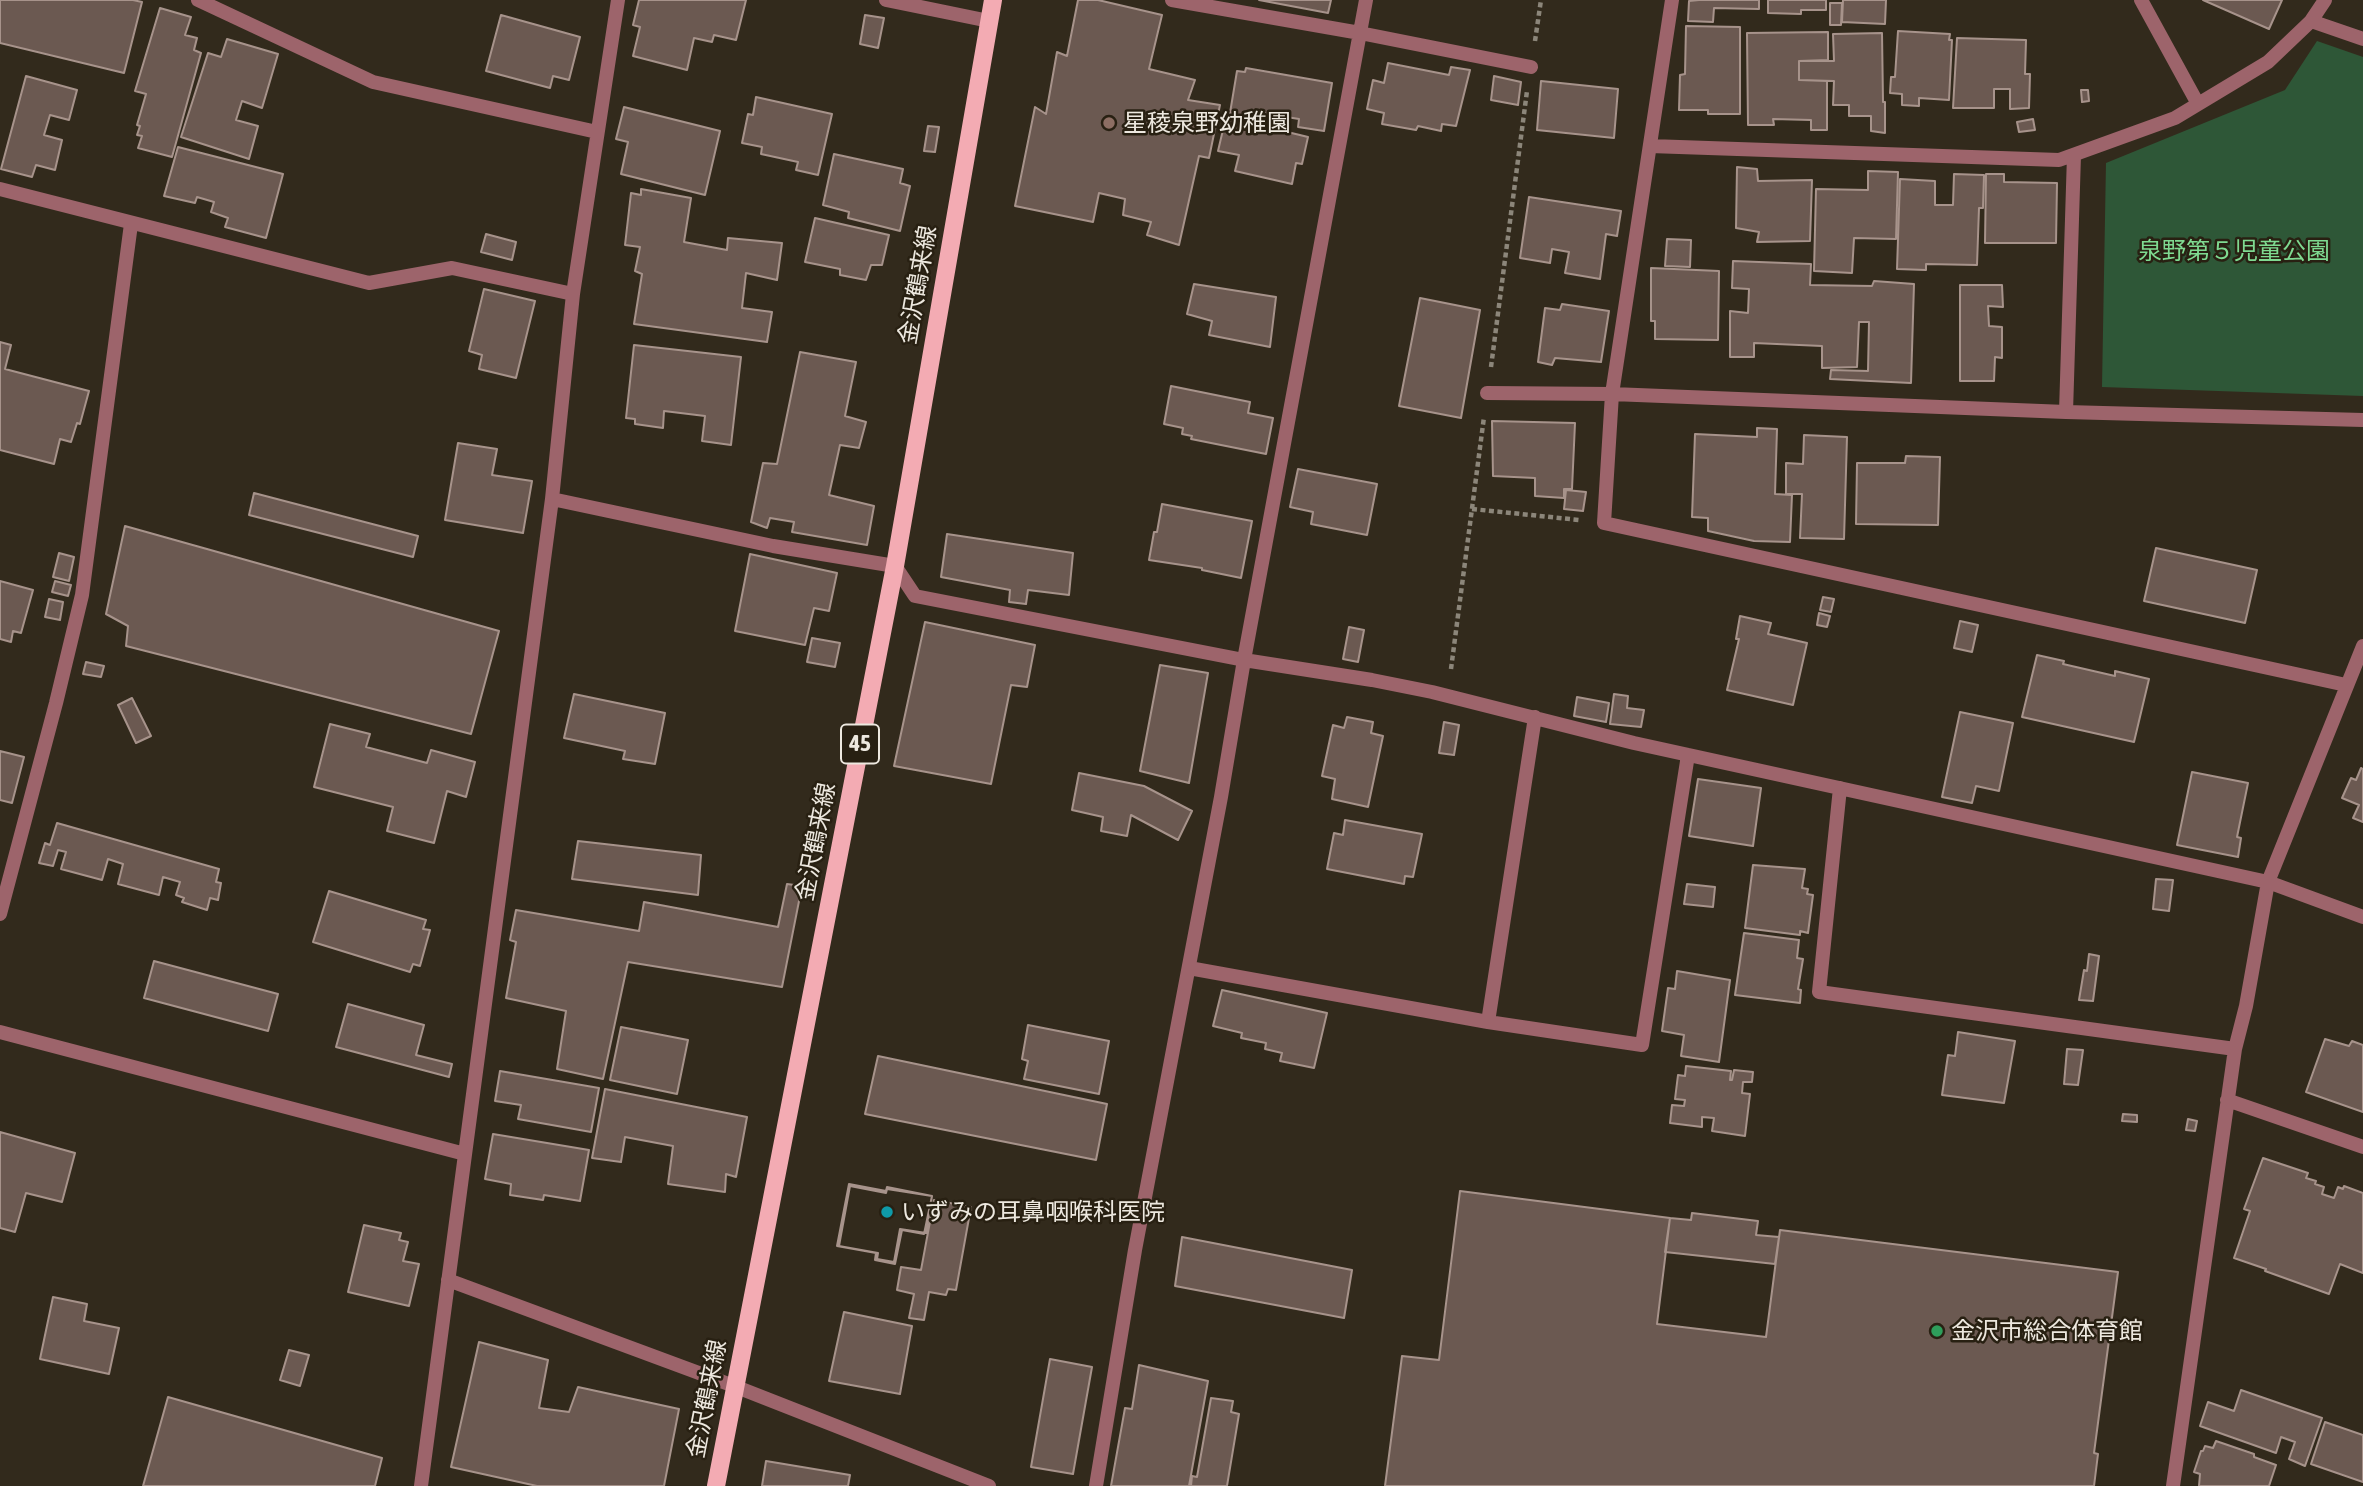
<!DOCTYPE html>
<html>
<head>
<meta charset="utf-8">
<style>
  body { margin:0 }
  canvas { display:block; background:#322a1c }
</style>
</head>
<body>
<canvas width="2363" height="1486"></canvas>
<script>
const context = document.querySelector('canvas').getContext('2d');
context.lineJoin = 'round';
function fill(path, color) {
  context.fillStyle = color;
  context.fill(path, 'evenodd');
}
function strokePath(path, color, width, dash) {
  context.strokeStyle = color;
  context.lineWidth = width;
  context.lineCap = dash ? 'butt' : 'round';
  context.setLineDash(dash || []);
  context.stroke(path);
}
function write(font, color, halo, rows, align = 'center') {
  context.font = font + ' "Asap Condensed","Noto Sans JP",sans-serif';
  context.lineWidth = 5;
  context.setLineDash([]);
  context.textBaseline = 'middle';
  context.strokeStyle = halo;
  context.fillStyle = color;
  for (const [text, x, y, turn = 0] of rows) {
    context.save();
    context.translate(x, y);
    context.rotate((+turn || 0) * Math.PI / 180);
    context.textAlign = isNaN(turn) ? turn : align;
    if (halo) context.strokeText(text, 0, 0);
    context.fillText(text, 0, 0);
    context.restore();
  }
}
const green = new Path2D(`
  M2317,41L2363,57V396L2102,387L2106,163L2285,90Z`);
const building = new Path2D(`
  M0,0H133L142,2L124,73L0,43Z
  M639,0H746L736,40L714,35L712,42L694,38L687,70L633,56L640,27L633,25Z
  M1078,0H1098L1162,15L1149,69L1195,80L1188,100L1220,105L1209,158L1199,156L1179,245L1147,235L1151,222L1123,215L1125,199L1099,193L1093,222L1015,206L1035,107L1046,114L1057,52L1067,56Z
  M1259,0H1331L1328,13Z
  M1699,0H1759V9L1714,8L1713,22L1688,21L1689,1Z
  M1768,0H1826V10H1801V14L1768,13Z
  M1843,0H1886L1885,24L1842,22Z
  M2203,0H2282L2269,29Z
  M1830,3H1842L1841,25H1830Z
  M160,8L191,17L185,35L197,38L194,50L201,53L172,157L138,148L142,136L137,135L140,126L137,125L146,94L135,91Z
  M501,15L580,37L569,80L553,76L550,88L486,71Z
  M865,15L884,18L878,48L860,44Z
  M1686,26L1740,27V114H1708V110H1679L1680,75L1685,74Z
  M1898,31L1950,34L1949,40H1952L1949,100L1919,98V106L1902,105V94L1890,93L1891,77H1895Z
  M1828,32V60L1799,61V80L1827,81V130H1811V120L1773,119L1774,125H1748L1747,33Z
  M1882,33L1883,102H1885V133L1871,131V116H1849V105H1833L1834,81L1799,80V61H1834L1833,34Z
  M1957,38L2026,40L2025,74H2030L2029,108L2010,109V89H1994V108H1953Z
  M227,39L278,54L262,108L242,101L236,120L258,126L249,159L181,137L208,53L221,57Z
  M1388,63L1449,75L1451,67L1470,70L1456,126L1442,124L1441,131L1418,126L1416,130L1382,124L1384,113L1367,109L1373,80L1384,83Z
  M1246,68L1332,83L1324,131L1298,127L1299,119L1249,111L1248,117L1230,113L1237,71L1245,72Z
  M26,76L77,90L69,120L50,115L44,135L62,140L55,170L36,165L32,177L1,169Z
  M1494,76L1521,82L1518,105L1491,100Z
  M1541,81L1618,89L1614,138L1537,130Z
  M2081,90H2088L2089,101L2082,102Z
  M756,97L832,114L818,175L796,170L798,162L761,154L762,147L742,143L748,114L753,115Z
  M624,107L720,131L705,195L621,174L628,142L616,139Z
  M1226,117L1308,137L1302,164L1296,163L1292,184L1235,171L1239,155L1218,151Z
  M2033,119L2035,130L2019,132L2017,122Z
  M928,126L939,127L935,152L924,151Z
  M178,147L283,174L266,238L225,227L228,218L211,212L214,202L197,197L195,203L164,196Z
  M834,154L903,169L900,183L910,186L900,231L848,218L849,212L823,205Z
  M1737,167L1757,169L1758,181L1812,180L1810,241L1757,242L1759,232L1736,228Z
  M1868,171L1898,172L1896,239L1854,238L1852,273L1814,271L1816,189L1868,190Z
  M1954,174L1984,175L1983,208H1979L1977,265L1926,264V270L1897,269L1900,179L1935,181V205H1953Z
  M1986,174H2004V182L2057,183L2056,243H1985Z
  M641,189L691,198L684,242L727,250L728,238L782,243L777,280L746,273L742,308L772,312L767,342L634,324L642,274L635,271L640,247L625,245L631,193L641,195Z
  M1529,197L1621,211L1617,236L1606,234L1600,279L1565,273L1569,252L1552,249L1550,263L1520,258Z
  M815,218L889,235L882,265H871L866,280L840,275V269L805,262Z
  M486,234L516,242L512,260L481,252Z
  M1667,239L1691,240L1690,267L1665,266Z
  M1733,261L1811,264L1810,285L1872,286L1874,281L1914,284L1911,383L1830,379L1831,370L1868,371L1869,322H1859L1857,367L1822,368V346L1754,343V357H1730V311L1748,313L1749,289L1732,288Z
  M1651,268L1719,271L1718,340L1655,339V321H1651Z
  M1194,284L1276,297L1270,347L1209,335L1212,321L1187,314Z
  M1960,285H2002L2003,307L1988,306L1989,326L2002,327V358L1995,357L1994,381H1960Z
  M484,289L535,301L516,378L479,369L482,355L469,351Z
  M1420,298L1480,310L1461,418L1399,406Z
  M1562,304L1609,311L1601,362L1555,358L1552,365L1538,362L1545,308L1560,310Z
  M0,342L11,345L5,369L89,391L80,424L77,423L71,442L60,439L54,464L0,450Z
  M634,345L741,357L731,445L702,441L705,416L664,411L663,428L635,424V419L626,418Z
  M800,352L856,362L845,416L866,422L859,448L840,445L829,495L874,506L867,545L792,532L794,522L770,518L767,528L751,522L763,463L777,464Z
  M1171,386L1250,402L1248,413L1273,418L1266,454L1191,439L1192,436L1182,434L1183,428L1164,424Z
  M1492,421L1575,423L1572,489H1564V498L1535,496V478L1493,476Z
  M1757,428L1777,429L1775,494L1792,495L1790,542L1754,541L1708,531V518L1692,517L1695,434L1757,437Z
  M1804,435L1847,437L1844,539L1800,538L1802,494H1786V463L1803,464Z
  M458,443L497,449L492,475L532,481L523,533L445,520Z
  M1906,456L1940,457L1938,525L1856,524L1857,463H1905Z
  M1298,469L1377,484L1367,535L1311,524L1313,512L1290,507Z
  M1566,490L1586,492L1583,511L1564,509Z
  M254,493L418,536L413,557L249,515Z
  M1162,504L1252,521L1241,578L1202,570V568L1149,560L1154,532H1157Z
  M125,526L499,631L471,734L126,646L128,626L106,614Z
  M947,534L1073,553L1069,595L1028,590L1026,604L1009,602L1010,590L941,577Z
  M2156,548L2257,570L2245,623L2144,601Z
  M59,553L74,557L69,581L53,577Z
  M750,554L837,573L829,611L814,608L805,645L735,631Z
  M0,581L33,590L21,633L13,631L11,642L0,639Z
  M55,581L71,585L68,596L52,592Z
  M1823,597L1834,599L1831,612L1820,610Z
  M49,599L63,602L60,620L45,617Z
  M1819,613L1830,616L1827,627L1817,625Z
  M1740,616L1771,623L1768,634L1807,643L1793,705L1727,690L1739,639H1736Z
  M1960,621L1978,625L1972,652L1954,648Z
  M925,622L1035,645L1027,687L1011,685L991,784L894,766Z
  M1349,627L1364,630L1358,662L1343,659Z
  M812,638L840,643L835,667L807,662Z
  M2037,655L2064,661L2063,664L2115,676V671L2149,679L2134,742L2022,717Z
  M86,662L104,666L101,677L83,674Z
  M1160,665L1208,673L1189,783L1140,771Z
  M574,694L665,713L655,764L623,759L625,751L564,738Z
  M1614,694L1628,696L1627,708L1644,710L1641,727L1610,724Z
  M1577,697L1609,703L1606,722L1574,716Z
  M132,698L151,736L136,743L118,705Z
  M1960,712L2013,723L1999,791L1976,786L1972,803L1942,797Z
  M1347,717L1373,722L1371,733L1383,736L1368,807L1332,799L1335,779L1322,776L1333,725L1344,728Z
  M1444,722L1459,725L1454,755L1439,753Z
  M330,724L370,734L366,747L427,763L431,750L475,762L466,797L447,791L434,843L387,831L393,807L314,787Z
  M0,751L24,757L12,803L0,800Z
  M2361,768L2363,769V822L2353,818L2359,805L2342,798L2351,778L2356,780Z
  M2192,772L2248,783L2237,837L2241,838L2238,857L2177,845Z
  M1079,773L1144,786L1192,811L1178,840L1131,815L1127,836L1101,831L1103,817L1072,810Z
  M1698,779L1761,788L1753,846L1689,836Z
  M1345,820L1422,834L1413,877L1405,876L1404,884L1327,869L1334,833L1343,835Z
  M57,823L219,869L216,882L221,883L218,900L210,898L207,910L182,902L184,898L176,895L180,882L163,877L159,895L118,884L123,864L108,859L102,880L61,869L66,852L58,850L53,866L39,863L45,843L50,845Z
  M578,841L701,855L698,895L572,879Z
  M1753,865L1805,869L1802,888L1808,889L1807,894L1813,895L1808,933L1800,931V935L1745,928Z
  M2156,879L2173,880L2169,911L2153,909Z
  M787,884L802,886L782,987L628,962L603,1079L557,1069L566,1011L506,998L516,942L510,940L516,910L639,931L644,902L778,927Z
  M1687,884L1715,887L1713,907L1684,904Z
  M329,891L426,920L423,929L430,930L420,966L413,964L410,972L313,942Z
  M1744,933L1799,940L1797,958L1803,959L1798,989L1801,990L1800,1003L1735,995Z
  M2089,954L2099,956L2093,1001L2079,1000L2084,970L2087,971Z
  M154,961L278,994L268,1031L144,998Z
  M1677,971L1730,980L1719,1062L1681,1056L1684,1035L1662,1031L1668,988L1675,989Z
  M1222,990L1327,1013L1314,1068L1280,1061L1282,1053L1265,1049L1266,1043L1241,1038L1242,1033L1213,1026Z
  M348,1004L424,1025L416,1055L452,1064L449,1077L336,1047Z
  M1028,1025L1109,1041L1099,1094L1024,1079L1028,1061L1022,1059Z
  M621,1027L688,1040L677,1094L610,1080Z
  M1958,1032L2015,1041L2004,1103L1942,1095L1948,1055L1955,1056Z
  M2325,1039L2349,1046L2352,1041L2363,1045V1112L2306,1092Z
  M2067,1049L2083,1050L2078,1085L2064,1084Z
  M878,1056L1107,1104L1096,1160L865,1114Z
  M1686,1066L1731,1071L1730,1080H1732L1734,1070L1753,1072L1752,1082H1743L1742,1093L1750,1094L1745,1136L1712,1131L1714,1118L1702,1117V1127L1670,1123L1672,1105L1684,1106L1685,1100L1675,1099L1678,1075L1685,1076Z
  M500,1071L599,1088L591,1132L518,1119L521,1105L495,1101Z
  M605,1089L747,1117L736,1177L726,1174L725,1192L668,1184L673,1146L625,1137L621,1162L592,1158Z
  M2123,1114L2137,1115V1122L2122,1121Z
  M2188,1119L2197,1121L2195,1131L2186,1130Z
  M0,1132L75,1153L62,1202L26,1193L15,1232L0,1228Z
  M493,1134L589,1150L580,1201L544,1195L543,1200L510,1195L511,1184L485,1179Z
  M2263,1158L2308,1173L2306,1178L2316,1181L2315,1184L2324,1187L2322,1194L2334,1198L2338,1187L2343,1189L2344,1186L2363,1193V1273L2340,1264L2329,1294L2265,1271L2266,1269L2234,1258L2250,1211L2244,1209Z
  M849,1184L886,1191L887,1187L932,1196L924,1234L902,1230L895,1264L875,1260L876,1253L837,1246Z
  M850,1186L886,1193L887,1189L932,1196L926,1233L900,1229L894,1262L877,1259L878,1253L839,1246Z
  M1460,1191L1670,1218L1657,1324L1766,1337L1780,1230L2118,1272L2094,1453L2098,1454L2094,1486H1385L1402,1356L1439,1360Z
  M934,1200L971,1207L956,1290L948,1289L946,1295L929,1292L924,1320L909,1318L914,1294L897,1290L901,1267L921,1270Z
  M1692,1213L1758,1221L1756,1235L1779,1237L1775,1264L1665,1252L1670,1218L1691,1220Z
  M364,1225L401,1233L399,1240L408,1242L403,1261L419,1264L409,1306L348,1292Z
  M1182,1237L1352,1270L1344,1318L1175,1286Z
  M53,1297L87,1304L84,1321L119,1328L109,1374L40,1359Z
  M844,1312L912,1326L900,1394L829,1381Z
  M479,1342L548,1360L539,1408L569,1412L578,1387L679,1409L664,1486H537L451,1467Z
  M289,1350L309,1355L300,1386L280,1380Z
  M1050,1359L1092,1367L1073,1474L1031,1467Z
  M1139,1365L1208,1381L1189,1486H1111L1125,1408L1132,1409Z
  M2241,1390L2322,1418L2305,1466L2289,1459L2295,1442L2281,1437L2276,1453L2200,1426L2208,1402L2234,1411Z
  M168,1397L382,1458L375,1486H143Z
  M1211,1398L1233,1401L1231,1412L1239,1414L1227,1486H1191L1192,1476L1197,1477Z
  M2325,1422L2363,1435V1482L2311,1464Z
  M2216,1441L2254,1454V1457L2276,1465L2269,1486H2199L2200,1474L2194,1472L2201,1451H2203L2205,1446L2213,1448Z
  M766,1461L850,1475L848,1486H762Z`);
const path = new Path2D(`
  M1535,41L1541,0
  M1491,367L1527,91
  M1472,509L1579,520
  M1451,669L1484,417`);
const street = new Path2D(`
  M198,0L373,82L597,132
  M886,0L989,21
  M1172,0L1360,33L1531,67
  M1672,0L1612,394L1604,523L2346,685
  M2141,0L2198,104
  M2311,21L2363,39
  M1650,146L2059,160L2175,118L2268,62L2311,21L2325,0
  M0,189L369,283L452,268L573,294
  M1487,393L1612,394L2066,412L2363,420
  M2066,412L2074,155
  M552,499L773,546L895,566L915,596L1244,660L1372,680L1432,692L1634,743L2268,882L2363,917
  M1840,788L1819,992L2235,1049
  M0,914L56,703L82,595L131,224
  M1189,968L1488,1022L1535,717
  M1488,1022L1642,1045L1688,755
  M0,1032L465,1154
  M2227,1100L2363,1147
  M448,1280L734,1386L989,1486
  M421,1486L552,499L573,294L618,0
  M1096,1486L1135,1250L1221,797L1244,660L1366,0
  M2173,1486L2235,1049L2246,1006L2268,882L2363,646`);
const primary = new Path2D(`
  M716,1486L895,566L993,0`);
const markers = [
  [1109,123,7,"#8d6e63"],
  [887,1212,7,"#0f9aa8"],
  [1937,1331,7,"#2e9e5b"]
];
const shields = [
  [860,744,38]
];
const shieldNames = [
  ["45",860,744]
];
const poiNames = [
  ["星稜泉野幼稚園",1123,123],
  ["いずみの耳鼻咽喉科医院",901,1212],
  ["金沢市総合体育館",1951,1331]
];
const parkNames = [
  ["泉野第５児童公園",2234,251]
];
const streetNames = [
  ["金沢鶴来線",918,285,-80],
  ["金沢鶴来線",816,842,-79],
  ["金沢鶴来線",707,1399,-79]
];
fill(green, '#2e5737');
fill(building, '#6b5951');
strokePath(building, '#a7938b', 2);
strokePath(path, '#8c867a', 4.5, [5, 3.5]);
strokePath(street, '#9d646b', 14);
strokePath(primary, '#f3abb3', 18);
for (const [x, y, r, color] of markers) {
  const dot = new Path2D();
  dot.arc(x, y, r, 0, 2 * Math.PI);
  context.fillStyle = color;
  context.fill(dot);
  strokePath(dot, '#282012', 2.5);
}
for (const [x, y, w] of shields) {
  const box = new Path2D();
  box.roundRect(x - w / 2, y - 19.5, w, 39, 5);
  context.fillStyle = '#282012';
  context.fill(box);
  strokePath(box, '#ede8df', 2);
}
write('bold 23px', '#ede8df', null, shieldNames);
write('24px', '#ede8df', '#282012', poiNames, 'left');
write('24px', '#7fda91', '#282012', parkNames);
write('24px', '#ede8df', '#282012', streetNames);
</script>
</body>
</html>
